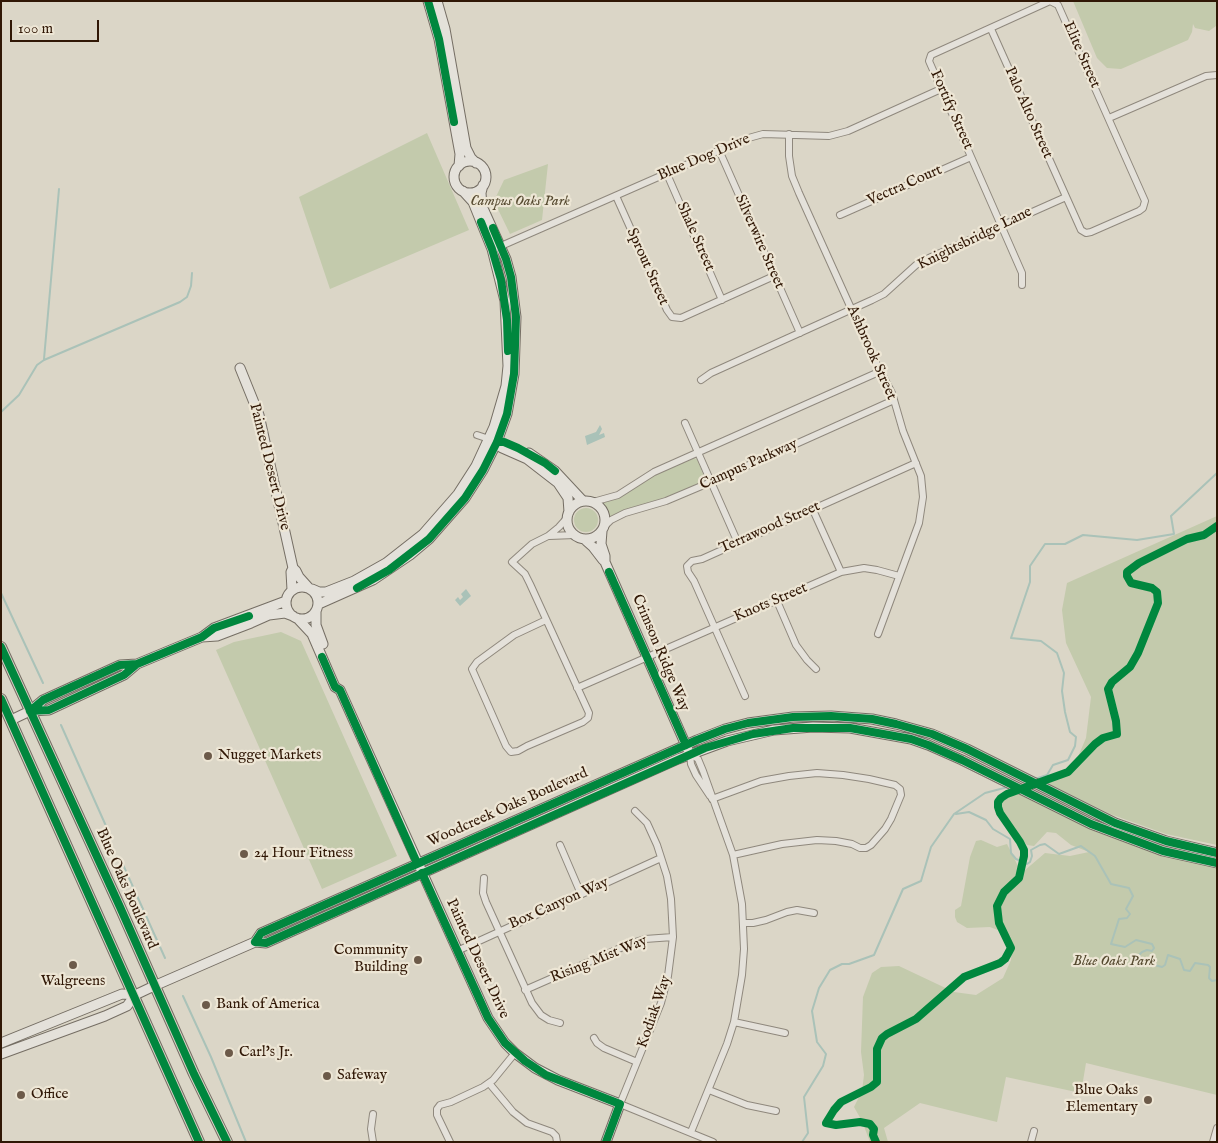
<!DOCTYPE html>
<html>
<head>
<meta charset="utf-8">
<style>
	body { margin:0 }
	#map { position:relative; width:1218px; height:1143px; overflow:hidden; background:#dbd6c7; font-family:"IM FELL English",serif }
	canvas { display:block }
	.frame { position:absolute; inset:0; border:2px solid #301705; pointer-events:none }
	.scale { position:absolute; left:10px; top:20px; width:89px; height:22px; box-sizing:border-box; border:2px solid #301705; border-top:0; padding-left:6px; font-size:15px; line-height:18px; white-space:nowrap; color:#301705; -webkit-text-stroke:4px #ede6d5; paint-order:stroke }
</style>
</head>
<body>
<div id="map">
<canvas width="1218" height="1143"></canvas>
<div class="frame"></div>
<div class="scale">100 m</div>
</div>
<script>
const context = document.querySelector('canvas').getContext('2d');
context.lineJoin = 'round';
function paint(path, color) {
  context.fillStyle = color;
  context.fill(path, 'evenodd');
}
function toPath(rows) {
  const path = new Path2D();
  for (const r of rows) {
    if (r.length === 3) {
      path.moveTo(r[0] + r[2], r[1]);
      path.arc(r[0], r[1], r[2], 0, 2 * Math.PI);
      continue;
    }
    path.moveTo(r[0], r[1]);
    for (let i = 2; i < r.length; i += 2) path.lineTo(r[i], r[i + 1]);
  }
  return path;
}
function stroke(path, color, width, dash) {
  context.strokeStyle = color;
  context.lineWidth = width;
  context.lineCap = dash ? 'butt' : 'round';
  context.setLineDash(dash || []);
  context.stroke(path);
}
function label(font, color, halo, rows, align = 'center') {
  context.font = font + ' "IM FELL English",serif';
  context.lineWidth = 4.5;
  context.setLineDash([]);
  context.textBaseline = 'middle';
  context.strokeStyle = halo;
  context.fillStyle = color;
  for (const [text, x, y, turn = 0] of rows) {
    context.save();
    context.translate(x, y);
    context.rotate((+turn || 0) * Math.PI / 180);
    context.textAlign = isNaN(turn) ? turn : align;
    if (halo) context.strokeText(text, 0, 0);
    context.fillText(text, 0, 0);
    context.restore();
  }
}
paint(toPath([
	[1073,1,1217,1,1217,23,1216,26,1209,31,1195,28,1193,24,1192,32,1188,40,1121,69,1107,68,1097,58],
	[427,133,469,230,330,289,299,197],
	[548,164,542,220,510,234,494,201,504,180],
	[694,458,697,459,705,478,703,482,669,498,608,518,601,503,618,498,649,477],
	[586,520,12],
	[1217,516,1217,845,1166,834,1110,814,1043,781,1063,773,1077,759,1086,738,1091,697,1066,643,1062,610,1067,583],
	[281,632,301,641,397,856,322,889,216,650,234,642],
	[1018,792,1090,828,1153,852,1217,868,1217,1095,1086,1063,1081,1093,1006,1077,997,1122,920,1103,884,1128,888,1142,870,1142,862,1121,854,1107,862,1091,864,1075,861,1052,863,997,872,973,881,967,899,966,954,992,976,995,1003,978,1011,960,1012,946,1003,932,990,927,967,928,957,922,955,917,955,910,961,906,970,857,976,841,981,840,997,847,1007,844,1018,866,1024,871,1045,853,1070,856,1089,852,1071,845,1056,833,1047,832,1034,846,1027,845,997,810,1006,797]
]), '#c3caac');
paint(toPath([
	[600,425,602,429,599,435,604,433,605,437,587,445,585,436,596,432],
	[466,589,471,596,460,606,455,600,458,597,460,600,463,597,461,594]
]), '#aac2b8');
stroke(toPath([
	[44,359,59,189],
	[1,412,19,395,37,365,44,360,180,302,187,297,191,286,192,273],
	[1,593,43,683],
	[61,725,110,835],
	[1035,779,1047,775,1053,765,1068,760,1075,746,1076,737,1070,732,1065,712,1062,691,1064,673,1057,653,1041,641,1011,638,1030,582,1030,566,1045,544,1065,544,1083,535,1137,540,1174,534,1171,516,1217,473],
	[956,814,969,812,986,820,993,829,1010,839,1011,853,1016,859,1021,861],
	[120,858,165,958],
	[1025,863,1027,864,1030,862,1032,856,1031,850,1040,845,1045,844,1059,854,1081,846,1095,856,1111,884,1129,888,1133,896,1126,909,1130,914,1127,918,1119,919,1111,944,1125,947,1136,940,1152,944,1154,948,1152,951,1147,950,1142,952,1139,955,1140,959,1147,963,1162,967,1165,965,1168,955,1180,959,1184,970,1190,971,1195,963,1208,965,1210,967,1209,978,1212,981,1217,980],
	[183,996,211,1057,246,1142],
	[802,1142,808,1133,804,1097,823,1066,826,1054,817,1042,812,1011,819,988,830,970,842,964,849,964,874,955,903,889,921,881,931,847,954,814,985,793,1008,787]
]), '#aac2b8', 2);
const street = toPath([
	[991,29,1081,230,1086,233,1091,232,1139,211,1143,208,1145,201,1058,5,1050,1,931,55,929,61,1022,273,1022,285],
	[1109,118,1206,76,1217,75],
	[789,134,789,156,792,176,799,193,873,357,892,393,903,431,921,476,923,497,919,523,878,634],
	[719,150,800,333],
	[667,174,722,300],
	[616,196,667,310,672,317,681,318,774,276],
	[840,215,971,157],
	[501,246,745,139,763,134,829,136,848,131,941,89],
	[701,380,711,373,872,300,884,294,916,265,929,258,1066,197],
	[685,423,738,543],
	[477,435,489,439],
	[593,502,618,495,654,472,881,371],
	[813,510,841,572],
	[604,527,611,520,625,513,666,501,711,482,894,400],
	[549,536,575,535],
	[777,601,796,645,807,660,816,669],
	[546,620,514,635,477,662,472,669,506,746,511,752,518,751,527,746,583,722,588,718,589,713,530,584,525,574,512,562,532,544,548,536,559,527,567,518],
	[577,688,841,572,864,568,877,570,899,576],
	[745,696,694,581,688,572,687,566,692,561,702,559,916,463],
	[690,754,698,759,703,771,733,855,742,904,744,949,742,975,734,1022,727,1044,691,1132],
	[690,754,691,764,696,775,710,796],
	[712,799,761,781,789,776,817,773,843,775,869,779,895,785,900,789,901,795,891,819,885,829,871,845,866,848,860,848,852,844,836,841,817,840,782,844,733,855],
	[635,811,647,823,657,845,667,876,671,899,673,937,668,976,661,1003,620,1104,713,1142],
	[560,845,581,894],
	[484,878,483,893,486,902,532,1003,541,1015,549,1020,560,1023],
	[743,923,753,923,766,920,787,912,797,910,814,913],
	[457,951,661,858],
	[525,990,632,943,645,939,673,937],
	[734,1022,785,1033],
	[594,1038,597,1043,604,1048,637,1062],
	[489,1083,513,1112,527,1123,552,1132,556,1136,557,1142],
	[709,1090,747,1105,776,1111],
	[373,1114,371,1129,373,1142],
	[450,1142,437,1115,437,1109,440,1105,451,1102,483,1087,493,1080,515,1053],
	[1031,1142,1034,1131],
	[1213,1142,1217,1128]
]);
const secondary = toPath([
	[428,1,439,39,460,154,459,166],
	[437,1,445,29,466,148,471,158,476,163],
	[470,177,16],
	[240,368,259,415,293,568,291,572,292,590],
	[492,440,502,448,527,459,558,483,568,498,569,512],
	[529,453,555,471,583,501],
	[586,520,19],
	[602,531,601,544,605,556,605,562,688,750],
	[584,539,593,547,603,560],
	[293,568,296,571,299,577,308,587],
	[302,603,16],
	[312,589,319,592,326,592,354,581,386,563,423,534,458,494,476,466,494,427,506,386,508,366,505,301,492,249,473,202,463,191],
	[319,604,373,580,410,555,429,539,465,498,483,470,497,442,507,414,514,374,516,317,511,277,506,259,482,206,481,193,483,185],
	[316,612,316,625,323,644],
	[297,618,312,634,335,687,340,690,488,1018,505,1043,515,1053,535,1068,558,1080,620,1104,606,1142],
	[202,637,217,636,251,623,269,615,285,613,293,616],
	[30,711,49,710,124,675,137,664,202,637,214,628,286,601],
	[11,720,30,711,43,700,120,665,137,664],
	[255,942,261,933,697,740,725,729,748,723,793,717,831,716,872,719,896,724,932,734,967,749,1115,823,1166,841,1217,853],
	[1,1043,122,994,135,995],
	[1,1054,105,1016,127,1006,135,995,154,986,255,942,266,943,678,759,727,741,774,730,813,727,850,728,911,739,928,745,962,760,1091,824,1163,851,1217,863]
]);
const primary = toPath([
	[1,647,120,907,194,1074,227,1142],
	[1,699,199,1142]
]);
stroke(street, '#8f887d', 8);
stroke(secondary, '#756e64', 11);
stroke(primary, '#756e64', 12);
stroke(street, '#e4e1da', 6);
stroke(secondary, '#e4e1da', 9);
stroke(primary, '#d8d1c5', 10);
stroke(toPath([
	[428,1,439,39,454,122],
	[481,222,492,249,501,280,507,320,508,351],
	[497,442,504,442,518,448,545,463,555,471],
	[609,572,686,745],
	[357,588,389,570,429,539,465,498,483,470,497,442,507,414,514,374,516,317,511,277,506,259,493,228],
	[1,647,120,907,194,1074,227,1142],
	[322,657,335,687,340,690,417,863],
	[1,699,199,1142],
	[30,711,49,710,124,675,137,664,202,637,214,628,249,616],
	[30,711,43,700,120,665,137,664],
	[422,873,488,1018,505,1043,525,1061,546,1075,620,1104,606,1142],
	[255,942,261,933,697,740,725,729,748,723,793,717,831,716,872,719,896,724,932,734,967,749,1115,823,1166,841,1217,853],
	[255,942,266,943,705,748,753,734,793,728,850,728,911,739,928,745,962,760,1091,824,1163,851,1217,863],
	[876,1142,873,1135,874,1129,870,1124,860,1122,836,1125,826,1123,834,1110,841,1102,871,1087,877,1082,877,1049,882,1038,887,1034,916,1019,964,977,1000,963,1005,959,1011,948,999,923,997,906,1004,892,1019,878,1024,856,1024,850,1020,842,1000,813,998,807,998,802,1001,798,1007,794,1068,772,1095,744,1103,738,1117,734,1116,721,1108,689,1112,682,1130,667,1138,653,1158,603,1157,592,1152,588,1131,583,1127,576,1127,572,1139,563,1187,539,1204,535,1217,526]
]), '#00873e', 8);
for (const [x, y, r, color] of [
	[208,756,5,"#6c5a49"],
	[244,854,5,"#6c5a49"],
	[418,960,5,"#6c5a49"],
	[73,965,5,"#6c5a49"],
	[206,1005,5,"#6c5a49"],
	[229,1053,5,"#6c5a49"],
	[327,1076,5,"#6c5a49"],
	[21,1095,5,"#6c5a49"],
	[1148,1100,5,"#6c5a49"]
]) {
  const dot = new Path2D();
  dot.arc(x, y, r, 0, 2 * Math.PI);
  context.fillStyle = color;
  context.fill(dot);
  stroke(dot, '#ede6d5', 2);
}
label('15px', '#301705', '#ede6d5', [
	["Elite Street",1081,55,66],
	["Fortify Street",951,110,66],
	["Palo Alto Street",1028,113,66],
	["Blue Dog Drive",704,158,-23],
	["Vectra Court",905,186,-24],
	["Shale Street",695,237,66],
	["Knightsbridge Lane",975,239,-26],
	["Silverwire Street",759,242,66],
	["Sprout Street",647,267,66],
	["Ashbrook Street",871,353,66],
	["Campus Parkway",749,465,-24],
	["Painted Desert Drive",269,467,76],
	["Terrawood Street",770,528,-24],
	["Knots Street",771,603,-23],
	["Crimson Ridge Way",660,653,67],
	["Woodcreek Oaks Boulevard",508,808,-24],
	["Blue Oaks Boulevard",126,889,66],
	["Box Canyon Way",559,904,-24],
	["Painted Desert Drive",477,959,65],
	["Rising Mist Way",599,960,-22],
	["Kodiak Way",655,1012,-71]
]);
label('italic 15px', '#564a30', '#ede6d5', [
	["Campus Oaks Park",520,202],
	["Blue Oaks Park",1114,962]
]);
label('15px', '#301705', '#ede6d5', [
	["Nugget Markets",218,756],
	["24 Hour Fitness",254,854],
	["Community",408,951,"right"],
	["Building",408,968,"right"],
	["Walgreens",73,982,"center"],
	["Bank of America",216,1005],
	["Carl's Jr.",239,1053],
	["Safeway",337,1076],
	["Blue Oaks",1138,1091,"right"],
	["Elementary",1138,1108,"right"],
	["Office",31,1095]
], 'left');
</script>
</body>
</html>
